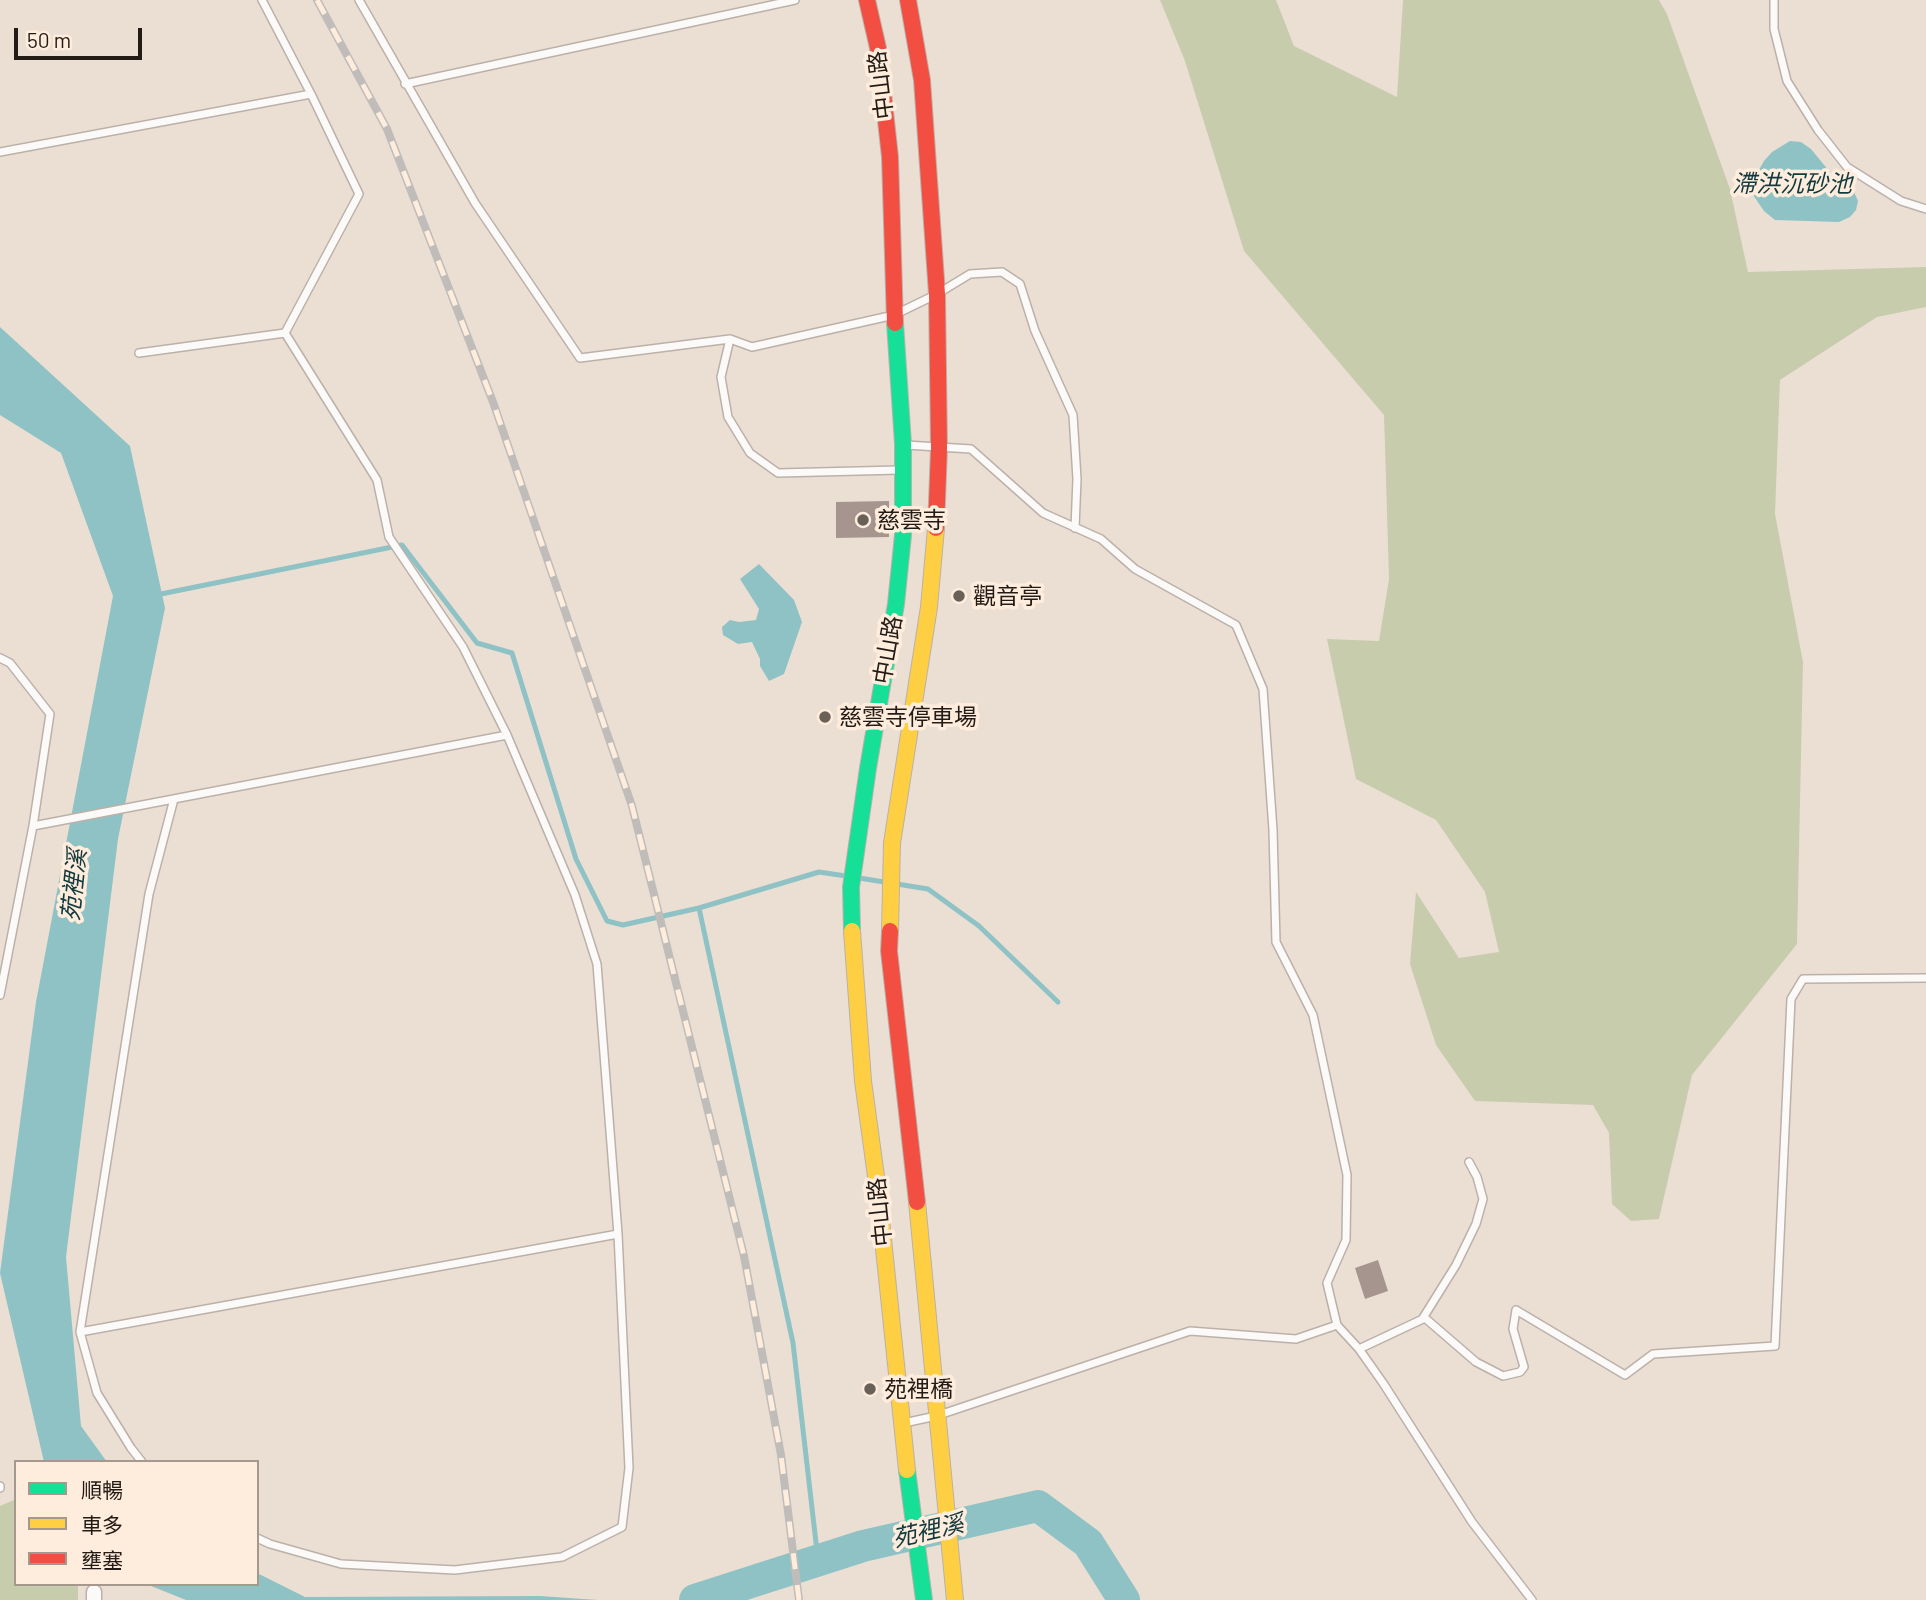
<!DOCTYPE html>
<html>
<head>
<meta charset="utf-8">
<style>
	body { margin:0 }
	#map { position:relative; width:1926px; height:1600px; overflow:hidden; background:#ebdfd4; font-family:Barlow,"Noto Sans TC",sans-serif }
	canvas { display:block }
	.legend { position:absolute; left:14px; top:1460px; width:245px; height:126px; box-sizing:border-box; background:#feecdd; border:2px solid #a6988d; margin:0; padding:9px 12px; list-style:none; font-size:21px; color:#231b15 }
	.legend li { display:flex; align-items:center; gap:14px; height:35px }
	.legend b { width:35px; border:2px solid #a6988d }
	.scale { position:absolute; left:14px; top:28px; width:128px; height:32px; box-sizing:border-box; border:4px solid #231b15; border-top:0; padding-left:9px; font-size:21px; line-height:24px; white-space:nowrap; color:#231b15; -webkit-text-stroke:5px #feecdd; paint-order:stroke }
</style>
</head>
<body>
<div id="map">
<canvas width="1926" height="1600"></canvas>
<ul class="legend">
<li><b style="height:9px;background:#16e098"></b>順暢</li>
<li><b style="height:9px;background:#ffcf43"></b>車多</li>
<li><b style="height:9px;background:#f24e42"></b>壅塞</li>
</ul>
<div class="scale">50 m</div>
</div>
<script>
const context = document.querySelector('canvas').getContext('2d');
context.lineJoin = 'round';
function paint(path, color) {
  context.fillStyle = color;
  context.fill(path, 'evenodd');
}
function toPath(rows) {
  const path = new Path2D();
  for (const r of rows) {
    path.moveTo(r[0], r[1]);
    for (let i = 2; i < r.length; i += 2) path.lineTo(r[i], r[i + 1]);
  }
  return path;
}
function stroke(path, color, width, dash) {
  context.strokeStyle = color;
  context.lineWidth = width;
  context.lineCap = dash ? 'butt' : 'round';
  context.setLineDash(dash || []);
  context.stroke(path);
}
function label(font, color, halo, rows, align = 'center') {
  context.font = font + ' Barlow,"Noto Sans TC",sans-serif';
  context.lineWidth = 7;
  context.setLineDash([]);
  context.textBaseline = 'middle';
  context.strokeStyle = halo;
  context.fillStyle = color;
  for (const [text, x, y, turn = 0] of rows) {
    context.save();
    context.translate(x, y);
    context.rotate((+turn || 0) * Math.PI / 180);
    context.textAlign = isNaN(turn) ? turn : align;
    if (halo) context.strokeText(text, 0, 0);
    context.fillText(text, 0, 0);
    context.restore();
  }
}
paint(toPath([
	[1160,0,1276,0,1294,46,1397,97,1403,0,1659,0,1667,14,1730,189,1748,272,1926,267,1926,307,1877,317,1780,380,1775,514,1803,662,1797,944,1692,1075,1659,1219,1631,1221,1612,1204,1609,1133,1593,1105,1475,1101,1436,1045,1410,964,1416,892,1459,958,1499,952,1485,892,1436,820,1356,779,1327,639,1379,641,1389,579,1384,415,1244,251,1185,61],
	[16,1499,16,1584,78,1584,78,1600,0,1600,0,1506]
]), '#c7cdac');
paint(toPath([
	[1790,141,1801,142,1811,149,1834,177,1854,192,1858,201,1856,210,1850,217,1839,222,1775,220,1764,211,1751,192,1756,175,1764,161,1772,152],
	[0,327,130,446,165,608,118,839,66,1257,81,1426,107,1462,44,1462,0,1273,36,1002,113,596,61,453,0,415],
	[759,564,794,600,802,622,784,674,769,681,760,666,760,659,752,642,738,644,723,635,722,627,730,620,739,622,756,620,759,609,740,579],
	[257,1573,305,1597,540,1596,598,1600,186,1600,146,1584,257,1584]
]), '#8fc2c5');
stroke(toPath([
	[156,595,402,545,477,643,512,653,576,859,607,921,623,925,699,908],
	[859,878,884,882],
	[897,884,928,889,979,926,1058,1002],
	[818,1560,793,1343,699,908,819,872,846,876]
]), '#8fc2c5', 5);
stroke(toPath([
	[695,1600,863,1546,1038,1506,1088,1543,1124,1600]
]), '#8fc2c5', 32);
paint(toPath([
	[889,501,889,537,836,538,836,502],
	[1378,1260,1388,1291,1365,1299,1355,1268]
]), '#a6958f');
const lane = toPath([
	[359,0,475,203,580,358,730,339,752,347,894,315,931,297],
	[1774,0,1774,29,1787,81,1818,130,1847,167,1901,201,1926,209],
	[405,84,795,0],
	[0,152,311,94],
	[942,291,970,274,1002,272,1020,284,1035,331,1073,415,1077,479,1075,528],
	[730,339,721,377,728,417,750,453,778,473,899,470],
	[139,353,285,333],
	[906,445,971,449,1043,513,1101,539,1135,569,1236,625,1263,689,1273,830,1276,942,1313,1015,1347,1175,1346,1240,1327,1283,1337,1325,1359,1349,1383,1383,1472,1522,1532,1600],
	[0,658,10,663,50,714,33,826,0,995],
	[33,826,507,735],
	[1423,1318,1456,1265,1476,1224,1483,1199,1477,1177,1469,1162],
	[80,1332,618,1234],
	[1359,1349,1425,1318,1476,1362,1503,1376,1520,1372,1524,1367,1513,1329,1516,1310,1625,1375,1653,1354,1775,1346,1791,999,1803,979,1926,978],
	[904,1423,936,1416,1190,1331,1296,1339,1337,1325],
	[142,1462,131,1448,97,1393,80,1332,149,894,174,799],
	[0,1486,0,1488],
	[257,1538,270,1544,341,1564,455,1570,562,1557,622,1527,629,1468,618,1234,597,964,575,895,507,735,463,647,389,537,377,480,285,333,359,194,311,94,262,0]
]);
const street = toPath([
	[94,1592,94,1600]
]);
const fast = toPath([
	[852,931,851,887,868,768,896,604,903,535,903,444,895,323],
	[907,1470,924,1600]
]);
const slow = toPath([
	[852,931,863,1081,878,1191,907,1470],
	[890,931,892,843,929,607,936,528],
	[917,1202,955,1600]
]);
const jam = toPath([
	[867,0,878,48,890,157,895,323],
	[908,0,922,80,937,294,939,448,936,528],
	[890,931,889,951,917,1202]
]);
stroke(lane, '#bbb1a9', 10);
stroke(street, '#bbb1a9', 17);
stroke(fast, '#bbb1a9', 18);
stroke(slow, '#bbb1a9', 18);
stroke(jam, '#bbb1a9', 18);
stroke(lane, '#fcfaf9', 7);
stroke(street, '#fcfaf9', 14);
stroke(fast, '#16e098', 16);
stroke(slow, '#ffcf43', 16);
stroke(jam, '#f24e42', 16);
const rail = toPath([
	[317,0,387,129,493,402,632,806,744,1256,781,1455,799,1600]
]);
stroke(rail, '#bfbcba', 8);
stroke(rail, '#feecdd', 5, [16]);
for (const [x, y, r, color] of [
	[863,520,7,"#696058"],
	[959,596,7,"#696058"],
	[825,717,7,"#696058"],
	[870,1389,7,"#696058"]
]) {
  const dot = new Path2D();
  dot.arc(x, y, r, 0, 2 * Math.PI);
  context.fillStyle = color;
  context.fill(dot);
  stroke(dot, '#feecdd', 2.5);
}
label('23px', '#231b15', '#feecdd', [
	["中山路",881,85,-97],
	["中山路",888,650,-80],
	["中山路",880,1212,-96]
]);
label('23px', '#231b15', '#feecdd', [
	["慈雲寺",877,520],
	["觀音亭",973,596],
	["慈雲寺停車場",839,717],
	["苑裡橋",884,1389]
], 'left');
label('italic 24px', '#12393d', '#feecdd', [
	["滯洪沉砂池",1792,184],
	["苑裡溪",74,885,-84],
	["苑裡溪",928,1531,-13]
]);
</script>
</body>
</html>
